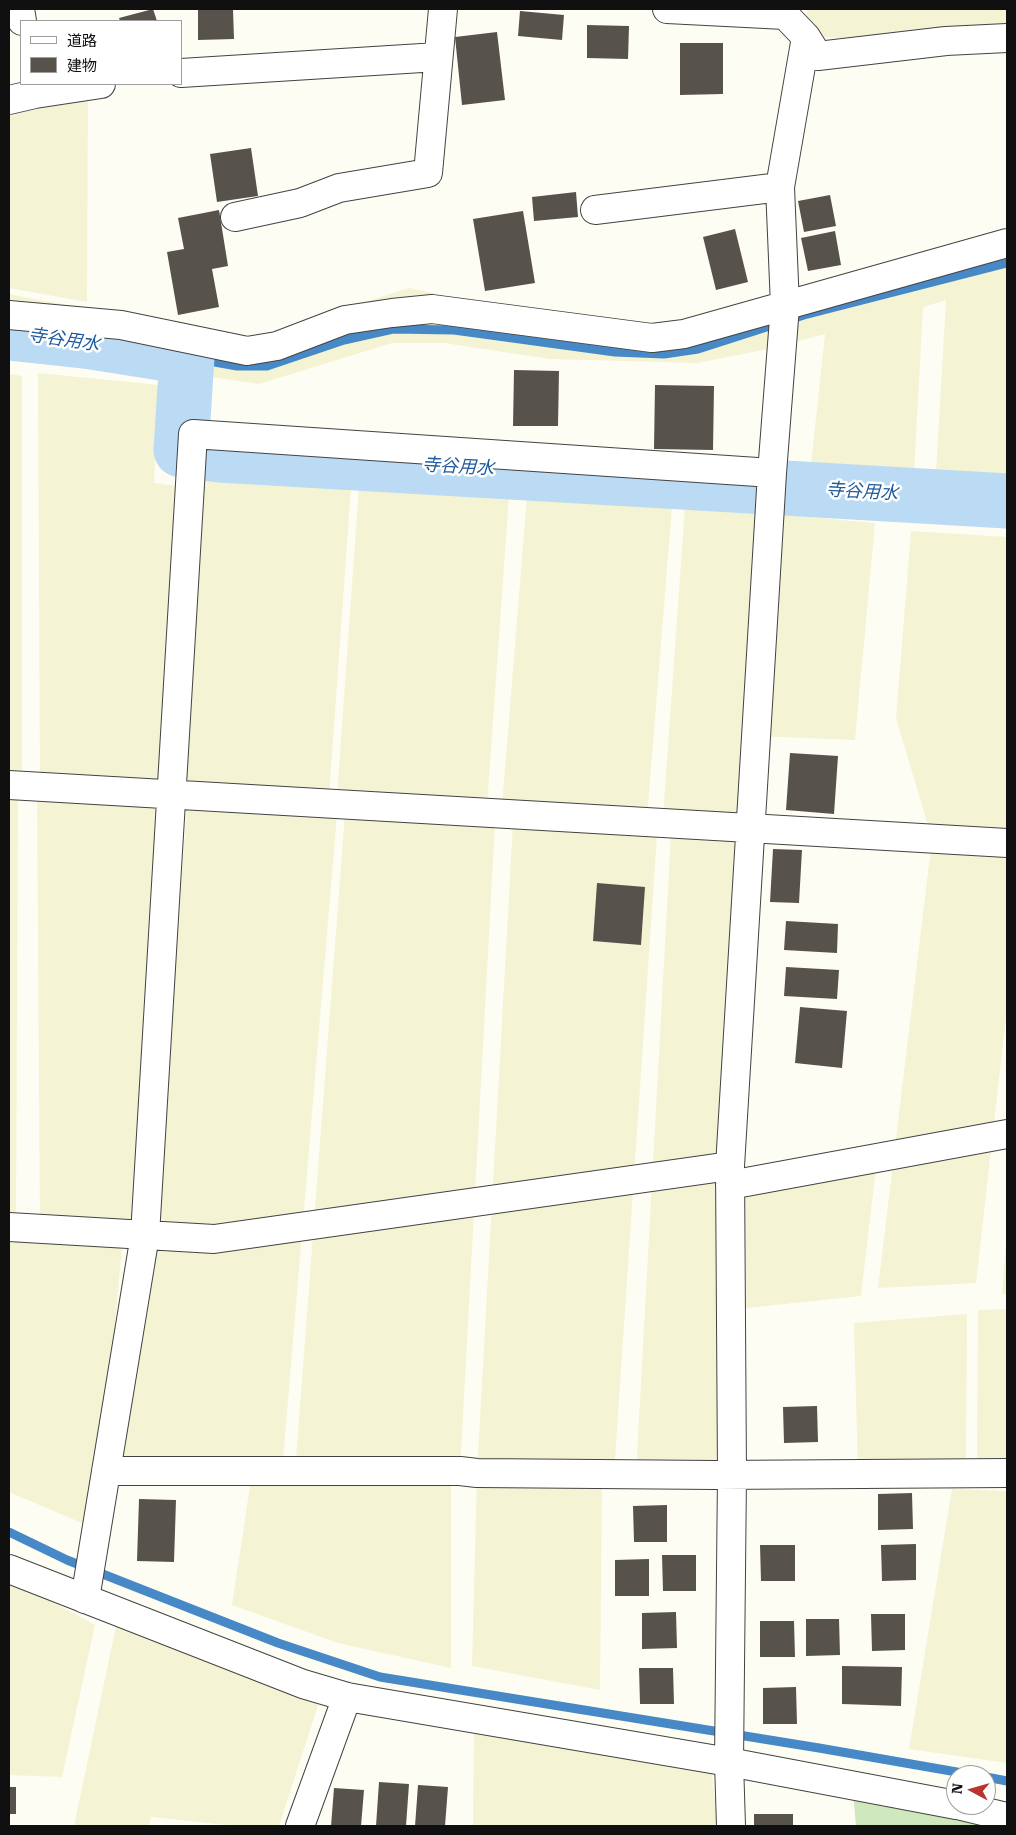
<!DOCTYPE html>
<html>
<head>
<meta charset="utf-8">
<style>
	body { margin:0 }
	#map { position:relative; width:1016px; height:1835px; overflow:hidden; background:#fefdf4; font-family:"Roboto Serif","Noto Sans JP",serif }
	canvas { display:block }
	.frame { position:absolute; inset:0; border:10px solid #101010; pointer-events:none }
	.legend { position:absolute; left:20px; top:20px; width:162px; height:65px; box-sizing:border-box; background:#fff; border:1px solid #9f9f9f; margin:0; padding:6px 9px; list-style:none; font-size:15px; color:#101010 }
	.legend li { display:flex; align-items:center; gap:10px; height:25px }
	.legend b { width:25px; border:1px solid #9f9f9f }
	.north { position:absolute; left:946px; top:1765px; width:50px; height:50px; box-sizing:border-box; background:#fff; border:1px solid #9f9f9f; border-radius:50%; rotate:276deg; font-size:14px; font-weight:700; line-height:20px; text-align:center; color:#101010 }
	.north::after { content:''; display:block; margin:auto; width:18px; height:22px; background:#b9342f; clip-path:polygon(50% 0,100% 100%,50% 72%,0 100%) }
</style>
</head>
<body>
<div id="map">
<canvas width="1016" height="1835"></canvas>
<div class="frame"></div>
<ul class="legend">
<li><b style="height:6px;background:#fff"></b>道路</li>
<li><b style="height:14px;background:#58524d"></b>建物</li>
</ul>
<div class="north">N</div>
</div>
<script>
const context = document.querySelector('canvas').getContext('2d');
context.lineJoin = 'round';
function paint(path, color) {
  context.fillStyle = color;
  context.fill(path, 'evenodd');
}
function toPath(rows) {
  const path = new Path2D();
  for (const r of rows) {
    path.moveTo(r[0], r[1]);
    for (let i = 2; i < r.length; i += 2) path.lineTo(r[i], r[i + 1]);
  }
  return path;
}
function stroke(path, color, width, dash) {
  context.strokeStyle = color;
  context.lineWidth = width;
  context.lineCap = dash ? 'butt' : 'round';
  context.setLineDash(dash || []);
  context.stroke(path);
}
function label(font, color, halo, rows, align = 'center') {
  context.font = font + ' "Roboto Serif","Noto Sans JP",serif';
  context.lineWidth = 5;
  context.setLineDash([]);
  context.textBaseline = 'middle';
  context.strokeStyle = halo;
  context.fillStyle = color;
  for (const [text, x, y, turn = 0] of rows) {
    context.save();
    context.translate(x, y);
    context.rotate((+turn || 0) * Math.PI / 180);
    context.textAlign = isNaN(turn) ? turn : align;
    if (halo) context.strokeText(text, 0, 0);
    context.fillText(text, 0, 0);
    context.restore();
  }
}
paint(toPath([
	[807,9,1007,9,1007,42,806,37],
	[88,86,87,302,9,288,9,103],
	[1007,241,1007,477,936,472,946,300,923,307,914,473,811,464,825,334,768,349,697,363,550,359,444,343,392,343,259,384,9,348,9,294,39,300,243,335,252,338,409,288,489,305,635,327,697,323],
	[38,373,159,385,154,483,190,488,147,1239,123,1237,96,1529,9,1492,9,1234,40,1229,37,792,40,786],
	[9,374,22,376,22,771,9,770],
	[201,477,351,487,328,811,178,800],
	[359,486,509,496,486,820,336,810],
	[527,496,672,507,646,830,501,818],
	[685,506,875,523,855,740,756,736,730,1166,716,1475,636,1474,671,834,662,831],
	[911,531,1007,537,1007,1008,976,1283,878,1288,932,839,896,718],
	[9,785,18,785,16,1227,9,1227],
	[187,804,337,814,282,1472,117,1471,164,1128],
	[345,813,495,824,460,1471,451,1472,451,1668,338,1643,232,1605,250,1486,440,1472,295,1472],
	[513,823,657,835,614,1474,602,1474,600,1690,472,1666,477,1473],
	[877,1158,861,1296,746,1308,745,1183],
	[1007,1231,1007,1294,1002,1294],
	[1007,1309,1007,1463,977,1464,978,1310],
	[967,1314,966,1459,858,1474,854,1323],
	[952,1489,1007,1491,1007,1763,909,1749],
	[9,1578,95,1625,62,1777,9,1775],
	[119,1612,323,1690,279,1826,237,1826,151,1817,149,1826,74,1826],
	[474,1719,710,1759,718,1826,473,1826]
]), '#f4f3d4');
paint(toPath([
	[853,1791,1007,1826,856,1826]
]), '#d0e8be');
stroke(toPath([
	[187,357,237,366,267,366,344,340,393,329,454,330,615,352,664,354,698,349,804,315,1007,263],
	[9,1532,67,1560,278,1643,380,1677,819,1748,974,1775],
	[986,1777,1007,1781]
]), '#4689c6', 9);
stroke(toPath([
	[9,333,92,342,187,357,181,450,220,455,1007,501]
]), '#bbdaf3', 55);
paint(toPath([
	[153,9,157,21,120,21,119,18],
	[198,9,233,9,234,39,198,40],
	[520,11,564,15,562,40,518,36],
	[587,25,629,26,628,59,587,58],
	[497,32,505,100,462,105,455,37],
	[680,43,723,43,723,94,680,95],
	[251,148,258,196,217,202,210,154],
	[576,192,578,217,534,221,532,197],
	[830,195,836,226,804,232,798,201],
	[219,210,228,266,212,269,219,307,178,315,167,252,184,249,178,218],
	[523,211,535,283,485,291,473,219],
	[735,229,748,282,716,290,703,237],
	[835,231,841,265,808,271,801,238],
	[514,370,559,371,558,426,513,426],
	[655,385,714,386,713,450,654,449],
	[790,753,838,756,834,814,786,810],
	[773,849,802,850,799,903,770,902],
	[597,883,645,887,641,945,593,941],
	[786,921,838,924,837,953,784,950],
	[786,967,839,970,837,999,784,996],
	[800,1007,847,1011,842,1068,795,1063],
	[817,1406,818,1442,784,1443,783,1407],
	[912,1493,913,1529,878,1530,878,1494],
	[139,1499,176,1500,174,1562,137,1561],
	[667,1505,667,1542,634,1542,633,1506],
	[916,1544,916,1580,882,1581,881,1545],
	[760,1545,795,1545,795,1581,761,1581],
	[662,1555,696,1555,696,1591,663,1591],
	[649,1559,649,1596,615,1596,615,1560],
	[676,1612,677,1648,642,1649,642,1613],
	[871,1614,905,1614,905,1650,872,1651],
	[806,1619,839,1619,840,1655,806,1656],
	[760,1621,794,1621,795,1657,760,1657],
	[842,1666,902,1667,901,1706,842,1704],
	[639,1668,673,1668,674,1704,640,1704],
	[796,1687,797,1724,763,1724,763,1688],
	[379,1782,409,1784,406,1826,376,1826],
	[418,1785,448,1787,445,1826,415,1826],
	[9,1787,16,1787,16,1814,9,1814],
	[334,1788,364,1790,361,1826,331,1826],
	[754,1814,793,1814,793,1826,754,1826]
]), '#58524d');
const minor = toPath([
	[20,9,22,21],
	[667,9,785,15],
	[806,37,818,56,946,41,1007,38],
	[181,73,438,57],
	[9,100,35,94,101,84],
	[595,210,780,187],
	[235,217,300,203,339,188,428,173,443,9],
	[9,315,121,325,247,351,277,346,345,320,392,313,432,309,652,338,684,334,1007,243],
	[9,785,1007,843],
	[730,1185,1007,1134],
	[9,1227,214,1239,730,1166],
	[106,1471,460,1471,477,1473,716,1475,1007,1473],
	[85,1599,145,1235,193,434,772,473],
	[300,1826,347,1697],
	[731,1826,729,1762,732,1475,730,1166,772,473,785,306,780,187,806,37,785,15,786,9]
]);
const tertiary = toPath([
	[9,1569,303,1684,347,1697,729,1762,956,1805],
	[957,1805,1007,1817]
]);
stroke(minor, '#434343', 30);
stroke(tertiary, '#434343', 30);
stroke(minor, '#fff', 28);
stroke(tertiary, '#fff', 28);
label('italic 18px', '#1f5b9c', '#fff', [
	["寺谷用水",64,340,8],
	["寺谷用水",458,467,3],
	["寺谷用水",862,492,3]
]);
</script>
</body>
</html>
